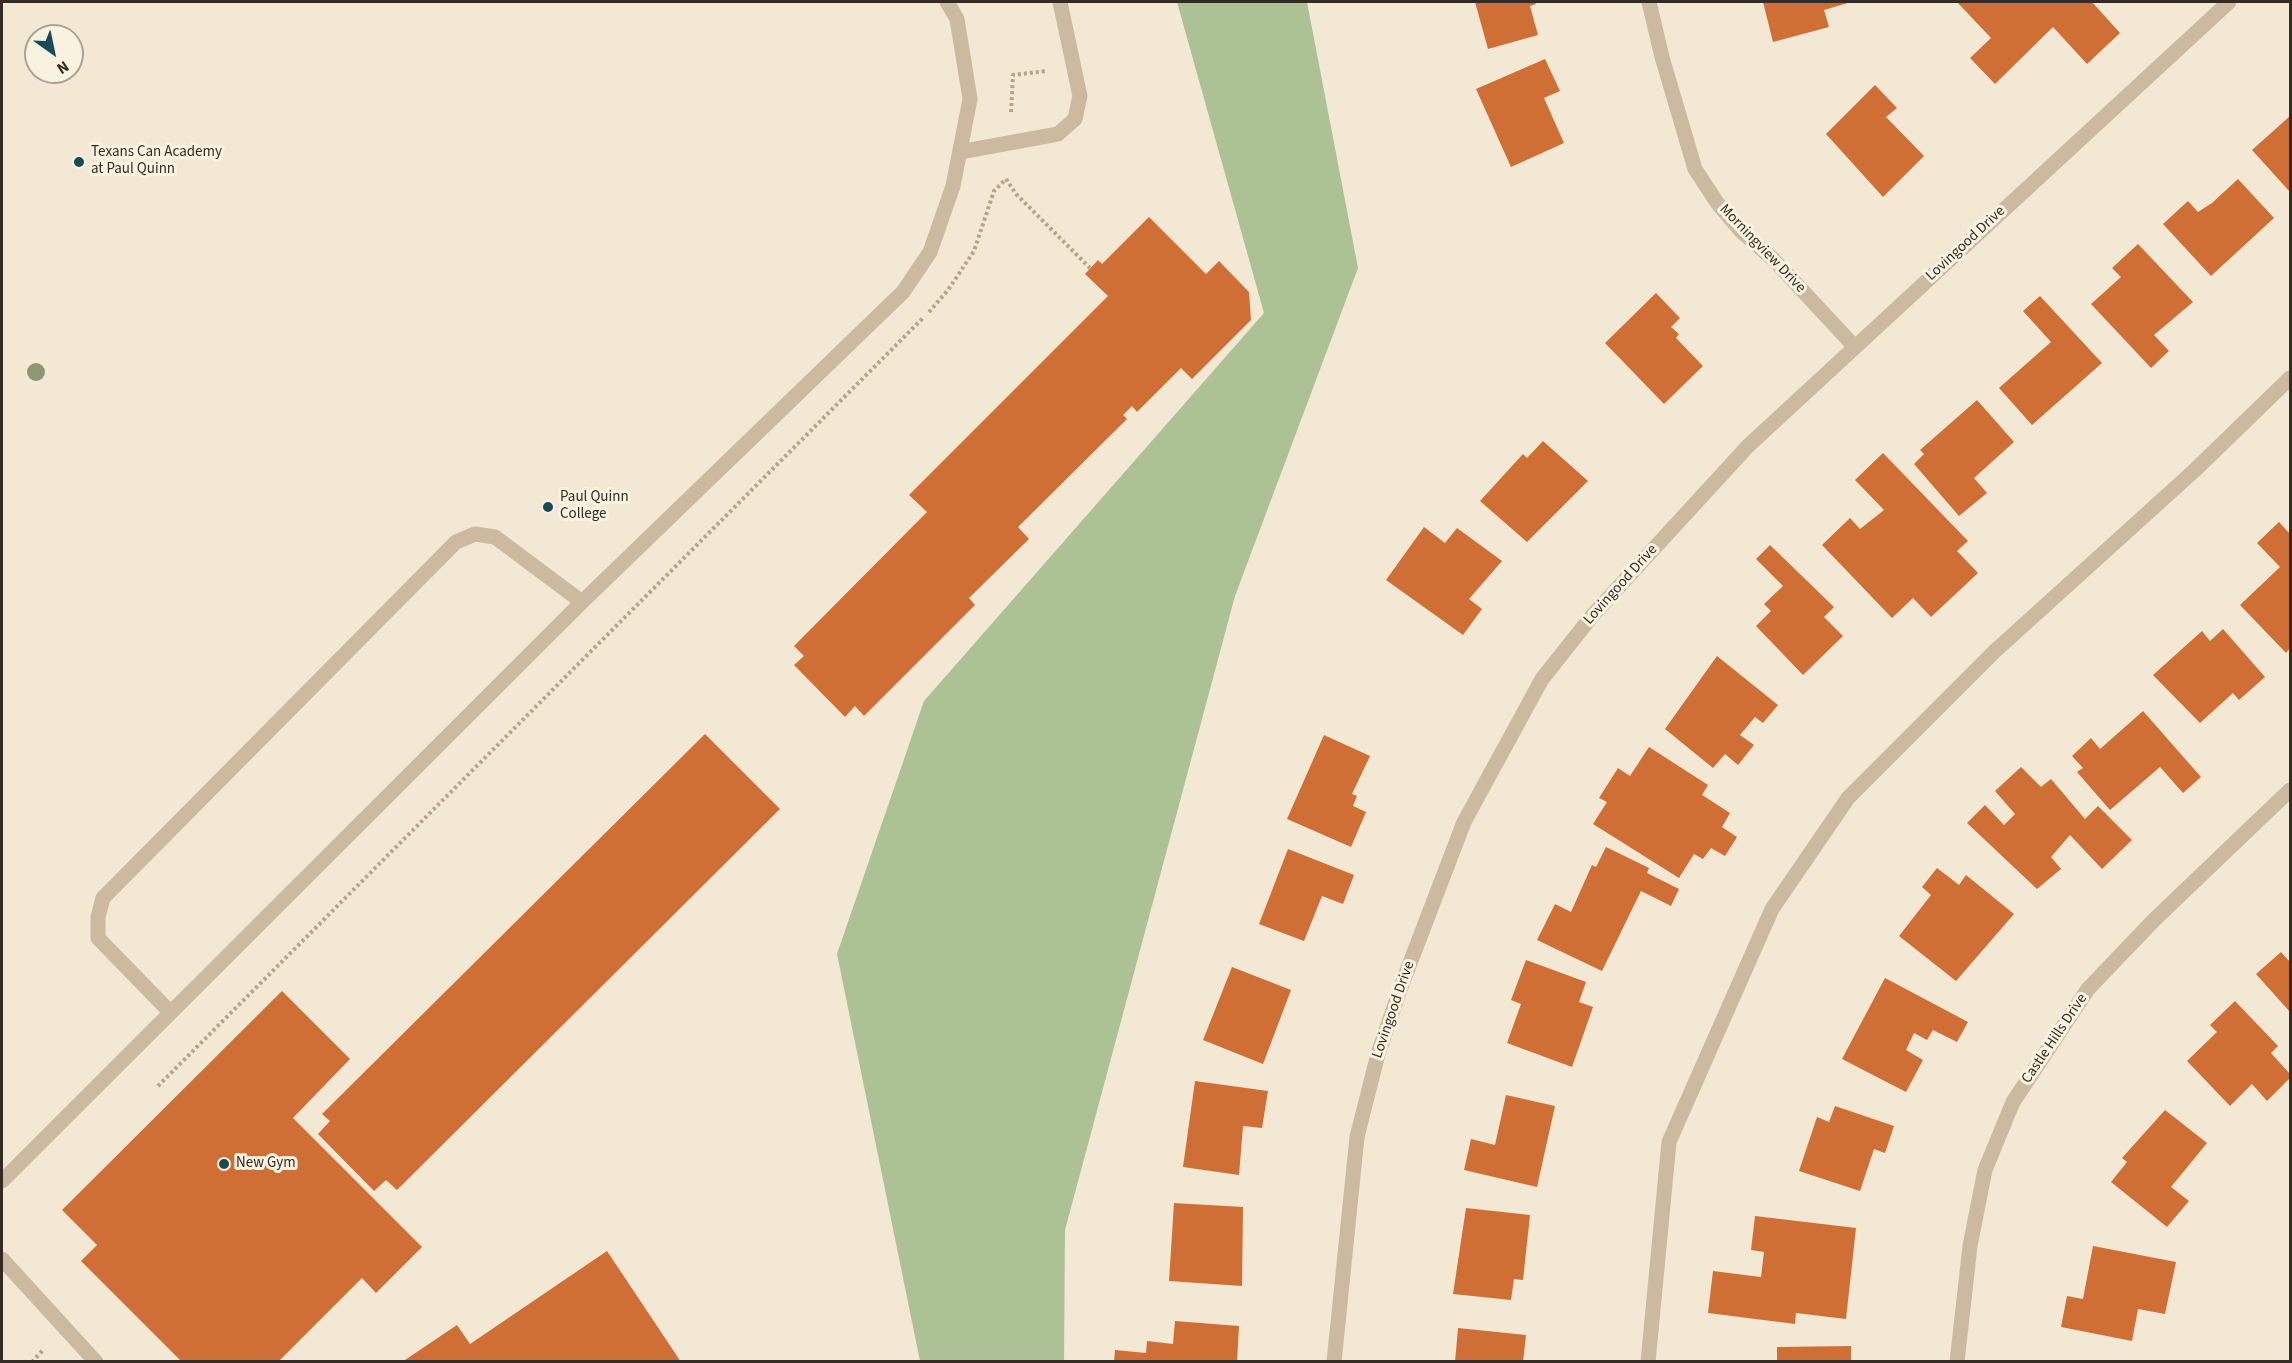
<!DOCTYPE html>
<html>
<head>
<meta charset="utf-8">
<style>
	body { margin:0 }
	#map { position:relative; width:2292px; height:1363px; overflow:hidden; background:#f2e8d4; font-family:"Source Sans 3",sans-serif }
	canvas { display:block }
	.frame { position:absolute; inset:0; border:3px solid #342b24; pointer-events:none }
	.north { position:absolute; left:24px; top:24px; width:60px; height:60px; box-sizing:border-box; background:#faf2e0; border:2px solid #aba295; border-radius:50%; rotate:147deg; font-size:16px; font-weight:700; line-height:24px; text-align:center; color:#342b24 }
	.north::after { content:''; display:block; margin:auto; width:21px; height:27px; background:#174b58; clip-path:polygon(50% 0,100% 100%,50% 72%,0 100%) }
</style>
</head>
<body>
<div id="map">
<canvas width="2292" height="1363"></canvas>
<div class="frame"></div>
<div class="north">N</div>
</div>
<script>
const context = document.querySelector('canvas').getContext('2d');
context.lineJoin = 'round';
function paint(path, color) {
  context.fillStyle = color;
  context.fill(path, 'evenodd');
}
function toPath(rows) {
  const path = new Path2D();
  for (const r of rows) {
    path.moveTo(r[0], r[1]);
    for (let i = 2; i < r.length; i += 2) path.lineTo(r[i], r[i + 1]);
  }
  return path;
}
function stroke(path, color, width, dash) {
  context.strokeStyle = color;
  context.lineWidth = width;
  context.lineCap = dash ? 'butt' : 'round';
  context.setLineDash(dash || []);
  context.stroke(path);
}
function label(font, color, halo, rows, align = 'center') {
  context.font = font + ' "Source Sans 3",sans-serif';
  context.lineWidth = 6;
  context.setLineDash([]);
  context.textBaseline = 'middle';
  context.strokeStyle = halo;
  context.fillStyle = color;
  for (const [text, x, y, turn = 0] of rows) {
    context.save();
    context.translate(x, y);
    context.rotate((+turn || 0) * Math.PI / 180);
    context.textAlign = isNaN(turn) ? turn : align;
    if (halo) context.strokeText(text, 0, 0);
    context.fillText(text, 0, 0);
    context.restore();
  }
}
paint(toPath([
	[1177,2,1307,2,1358,268,1235,596,1065,1230,1064,1361,920,1361,837,954,924,701,1264,313]
]), '#acc294');
paint(toPath([
	[1475,2,1535,2,1536,4,1530,6,1538,35,1488,49],
	[1763,2,1851,2,1824,10,1829,27,1773,42],
	[1957,2,2092,2,2120,33,2087,64,2053,27,1995,84,1970,58,1991,38],
	[1545,59,1560,91,1544,98,1564,143,1511,167,1476,89],
	[1875,85,1897,108,1886,117,1924,156,1883,197,1826,134],
	[2290,116,2290,192,2252,150],
	[2238,179,2274,218,2211,276,2163,224,2188,201,2198,212,2212,203],
	[1149,217,1206,274,1219,261,1249,292,1251,320,1192,379,1181,368,1137,412,1132,406,1123,415,1127,419,1018,527,1029,539,969,598,975,605,864,716,855,706,845,717,794,665,804,656,794,646,927,512,909,495,1108,296,1085,274,1098,260,1102,264],
	[2138,244,2193,302,2154,335,2169,351,2151,368,2091,304,2121,277,2112,268],
	[1656,293,1680,318,1671,327,1679,334,1676,338,1703,366,1664,404,1605,343],
	[2040,296,2102,363,2032,425,1999,388,2051,342,2023,311],
	[1977,400,2014,442,1974,478,1987,493,1959,516,1914,464,1924,454,1920,450],
	[1543,441,1588,481,1527,542,1480,501,1523,454,1527,458],
	[1883,453,1968,541,1957,551,1978,573,1931,617,1913,598,1892,618,1822,545,1850,518,1860,529,1884,510,1855,480],
	[2279,522,2290,534,2290,648,2286,653,2240,605,2280,567,2257,543],
	[1424,527,1445,543,1457,528,1502,561,1469,599,1482,609,1463,635,1386,580],
	[1770,545,1834,607,1824,617,1843,636,1803,675,1756,626,1771,611,1764,604,1783,586,1756,559],
	[2223,629,2265,677,2239,700,2233,693,2200,723,2153,675,2202,631,2210,641],
	[1717,656,1778,705,1763,723,1755,717,1740,735,1754,745,1738,765,1725,754,1713,768,1665,729],
	[2143,711,2201,777,2183,793,2160,767,2110,810,2077,772,2083,768,2072,756,2091,738,2100,749],
	[705,734,780,809,397,1190,386,1180,374,1191,318,1134,330,1121,322,1114],
	[1324,735,1370,756,1352,794,1357,796,1353,806,1366,812,1351,847,1287,819],
	[1649,747,1708,785,1702,795,1730,813,1722,827,1737,837,1725,856,1711,848,1703,859,1694,854,1679,878,1593,824,1607,802,1599,798,1618,768,1630,776],
	[2021,767,2041,787,2051,779,2085,819,2098,806,2132,840,2102,869,2070,835,2051,857,2061,869,2037,889,1967,823,1985,805,2004,825,2015,814,1995,791],
	[1606,847,1649,868,1647,873,1679,889,1671,906,1641,891,1602,971,1537,940,1555,904,1571,912,1592,865,1596,867],
	[1288,849,1354,875,1343,904,1322,896,1304,941,1259,924],
	[1937,868,1959,885,1966,875,2014,914,1956,981,1899,936,1931,895,1922,887],
	[2281,952,2290,962,2290,1012,2256,974],
	[1526,960,1586,982,1579,1002,1593,1007,1572,1067,1507,1043,1521,1004,1511,1000],
	[1232,967,1291,990,1263,1064,1203,1040],
	[1885,978,1968,1022,1957,1042,1933,1030,1927,1040,1914,1033,1906,1050,1923,1060,1906,1092,1842,1059],
	[282,991,350,1059,293,1118,422,1247,376,1293,362,1278,278,1362,182,1362,81,1261,97,1245,62,1210],
	[2235,1001,2278,1046,2271,1053,2290,1074,2290,1078,2267,1101,2252,1084,2230,1106,2187,1061,2217,1032,2210,1025],
	[1195,1081,1268,1091,1262,1128,1243,1126,1239,1175,1183,1167],
	[1506,1095,1555,1106,1537,1187,1464,1170,1471,1139,1495,1145],
	[1835,1106,1894,1126,1885,1153,1874,1149,1860,1191,1799,1171,1817,1117,1829,1122],
	[2165,1110,2207,1143,2171,1187,2189,1201,2167,1227,2111,1182,2127,1162,2122,1158],
	[1174,1203,1243,1207,1242,1286,1169,1281],
	[1466,1208,1530,1215,1523,1280,1514,1279,1511,1300,1453,1294],
	[1755,1216,1856,1228,1846,1319,1796,1313,1795,1324,1708,1313,1713,1271,1761,1277,1764,1252,1751,1250],
	[2093,1246,2176,1262,2165,1314,2138,1309,2132,1341,2061,1327,2067,1296,2083,1299],
	[607,1251,681,1362,402,1362,457,1325,470,1344],
	[1175,1321,1239,1326,1237,1362,1114,1362,1115,1350,1146,1353,1147,1341,1173,1344],
	[1458,1328,1526,1335,1523,1362,1455,1362],
	[1851,1346,1851,1362,1777,1362,1777,1347]
]), '#d06f35');
stroke(toPath([
	[1011,112,1013,75,1046,71],
	[1006,179,1016,194,1090,268],
	[929,312,948,290,974,251,994,191,1006,179],
	[158,1086,924,317],
	[32,1362,44,1349]
]), '#b6a38a', 4, [3, 3]);
stroke(toPath([
	[1649,2,1662,57,1695,169,1718,204,1741,231,1773,259,1854,346],
	[960,152,1058,134,1075,119,1080,96,1060,2],
	[170,1012,98,938,98,917,103,898,456,542,475,534,495,537,582,602],
	[2,1181,582,602,903,292,930,252,953,186,970,99,957,19,947,2],
	[2,1259,96,1362],
	[1334,1362,1357,1137,1378,1054,1402,984,1464,822,1542,679,1592,616,1748,446,2229,2],
	[1648,1362,1669,1142,1772,909,1848,798,1995,651,2195,470,2290,378],
	[1957,1362,1970,1246,1985,1170,2013,1102,2088,989,2154,920,2290,790]
]), '#cbb9a0', 15);
context.fillStyle = '#8e9774';
for (const [x, y] of [
	[36,372]
]) {
  context.beginPath();
  context.arc(x, y, 9, 0, 2 * Math.PI);
  context.fill();
}
for (const [x, y, r, color] of [
	[79,162,6,"#174b58"],
	[548,507,6,"#174b58"],
	[224,1164,6,"#174b58"]
]) {
  const dot = new Path2D();
  dot.arc(x, y, r, 0, 2 * Math.PI);
  context.fillStyle = color;
  context.fill(dot);
  stroke(dot, '#faf2e0', 2);
}
label('15px', '#342b24', '#faf2e0', [
	["Texans Can Academy",91,153],
	["at Paul Quinn",91,170],
	["Paul Quinn",560,498],
	["College",560,515],
	["New Gym",236,1164]
], 'left');
label('15px', '#342b24', '#faf2e0', [
	["Lovingood Drive",1966,244,-43],
	["Morningview Drive",1762,249,46],
	["Lovingood Drive",1621,585,-48],
	["Lovingood Drive",1394,1010,-71],
	["Castle Hills Drive",2055,1039,-56]
]);
</script>
</body>
</html>
